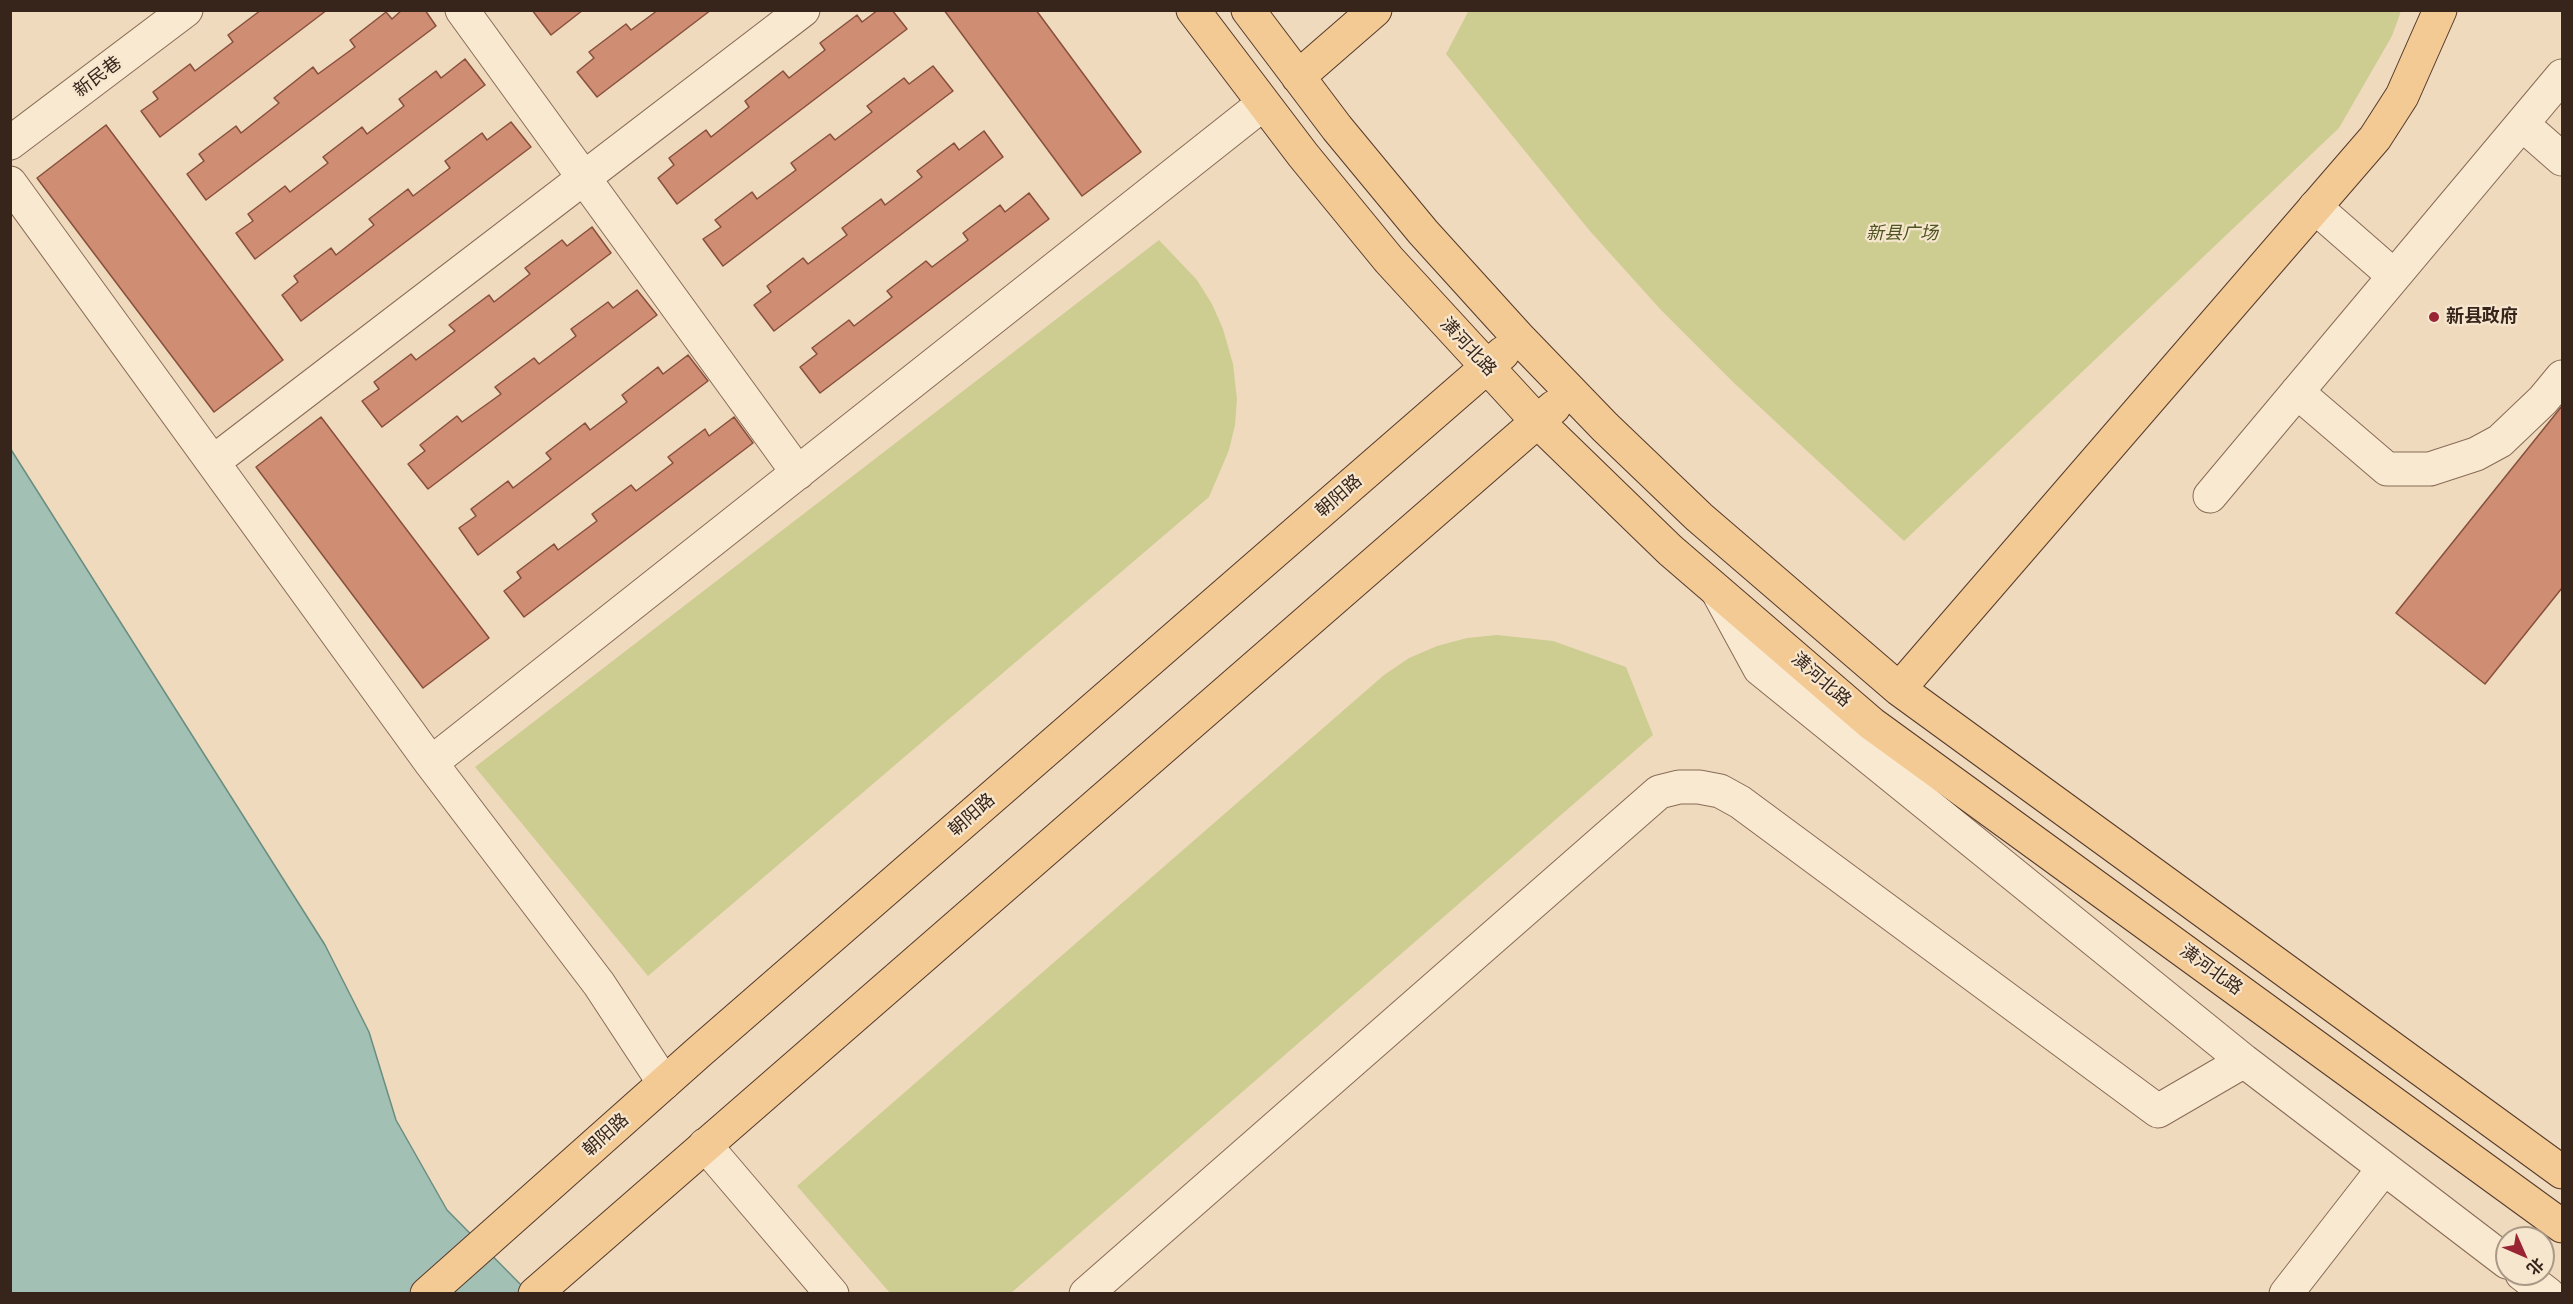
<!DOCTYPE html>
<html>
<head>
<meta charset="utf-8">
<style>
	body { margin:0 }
	#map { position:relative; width:2573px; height:1304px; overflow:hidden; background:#efdabe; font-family:Literata,"Noto Sans SC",serif }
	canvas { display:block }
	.frame { position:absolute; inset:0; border:12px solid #37251c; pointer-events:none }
	.north { position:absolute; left:2495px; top:1226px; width:60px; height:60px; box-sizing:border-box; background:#f6e6ce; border:2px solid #aa9987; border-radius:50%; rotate:135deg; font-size:16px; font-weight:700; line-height:24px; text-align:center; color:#37251c }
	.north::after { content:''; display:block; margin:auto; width:21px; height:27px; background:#992534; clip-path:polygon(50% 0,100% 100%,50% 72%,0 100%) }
</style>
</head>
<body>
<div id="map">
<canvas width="2573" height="1304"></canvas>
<div class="frame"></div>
<div class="north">北</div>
</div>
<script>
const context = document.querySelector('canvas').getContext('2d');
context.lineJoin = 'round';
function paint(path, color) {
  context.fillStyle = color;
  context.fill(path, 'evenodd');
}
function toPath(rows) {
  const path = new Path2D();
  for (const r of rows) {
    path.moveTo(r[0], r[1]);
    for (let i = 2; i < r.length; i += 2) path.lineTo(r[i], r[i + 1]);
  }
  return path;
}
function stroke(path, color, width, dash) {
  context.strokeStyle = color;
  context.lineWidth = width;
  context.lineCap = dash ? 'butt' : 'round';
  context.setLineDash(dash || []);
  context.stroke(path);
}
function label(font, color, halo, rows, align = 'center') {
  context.font = font + ' Literata,"Noto Sans SC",serif';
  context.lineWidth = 4.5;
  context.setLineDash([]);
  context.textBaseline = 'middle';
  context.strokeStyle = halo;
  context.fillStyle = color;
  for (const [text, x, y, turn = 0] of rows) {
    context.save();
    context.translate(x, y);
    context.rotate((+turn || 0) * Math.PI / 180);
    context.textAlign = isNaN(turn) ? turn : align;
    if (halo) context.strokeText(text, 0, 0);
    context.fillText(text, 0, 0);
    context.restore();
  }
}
paint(toPath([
	[1469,10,2401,10,2401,11,2392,36,2339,128,1904,541,1735,384,1660,309,1589,230,1446,54],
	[1159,240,1197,280,1212,304,1223,329,1233,364,1237,399,1235,425,1229,450,1209,497,648,976,475,767],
	[1497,635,1553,641,1626,667,1653,735,1011,1293,890,1293,797,1186,1384,675,1409,658,1437,646,1467,638]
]), '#cdcd92');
const water = toPath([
	[10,448,325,945,369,1032,396,1120,447,1210,529,1293,11,1293,10,448]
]);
paint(water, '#a2c0b4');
stroke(water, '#698e80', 1.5);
const building = toPath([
	[261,10,327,10,160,137,141,111,158,99,153,92,190,64,195,71,233,42,228,35,261,10],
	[402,10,425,10,436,26,206,200,187,174,204,161,199,154,236,126,241,133,279,103,274,98,313,67,318,74,355,47,350,40,386,12,392,19,402,10],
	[532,10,583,10,551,35,532,10],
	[658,10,711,10,597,97,577,72,594,58,589,52,626,24,631,30,658,10],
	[878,10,892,10,907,29,677,204,658,178,674,165,669,158,706,130,711,137,749,107,745,101,783,71,789,78,825,50,820,43,857,15,862,22,878,10],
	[944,10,1036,10,1141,152,1082,196,944,10],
	[465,59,485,85,255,259,236,233,253,221,248,214,285,186,290,192,328,163,323,157,362,127,367,134,404,106,399,99,436,71,441,78,465,59],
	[933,66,953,91,723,266,703,239,721,227,715,220,752,192,757,199,796,170,791,163,830,134,835,140,872,112,867,106,904,78,909,84,933,66],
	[511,122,531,147,301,321,282,295,298,282,294,276,331,248,336,255,374,225,369,219,408,189,413,196,450,168,445,161,482,133,487,140,511,122],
	[106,125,283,360,214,412,37,178,106,125],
	[984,131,1003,157,774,331,754,305,771,292,767,286,803,258,808,264,847,235,842,228,881,199,885,205,922,177,917,171,954,143,959,150,984,131],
	[1029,193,1049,219,820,393,800,367,817,354,812,348,849,320,854,326,892,297,887,291,926,261,932,267,968,240,963,233,1000,205,1005,212,1029,193],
	[592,227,611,253,382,427,362,401,379,389,374,382,411,354,416,360,455,331,449,325,489,295,494,302,530,274,525,268,562,240,567,246,592,227],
	[637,290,657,315,428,489,408,464,425,451,420,445,457,416,462,422,501,394,495,387,534,358,539,364,576,336,571,329,608,302,613,308,637,290],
	[688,355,708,381,478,555,459,528,476,516,471,509,508,481,513,488,551,459,546,453,585,423,590,430,627,402,622,395,658,367,663,374,688,355],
	[2562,406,2562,588,2485,684,2396,613,2562,406],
	[321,417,489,638,423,688,256,467,321,417],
	[734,417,753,443,524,617,504,591,521,578,517,572,554,544,558,550,597,521,592,514,631,485,636,491,673,463,668,457,705,429,709,436,734,417]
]);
paint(building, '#cf8e73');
stroke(building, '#88503c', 1.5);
const minor = toPath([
	[462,10,798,473],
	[2522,124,2562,159],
	[10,143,186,10],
	[10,183,431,763,599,984,664,1083],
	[2315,207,2394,276],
	[2297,392,2387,469,2430,469,2476,454,2500,441,2543,400,2562,377],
	[213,462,803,10],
	[2210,496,2562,76],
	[1718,592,1760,669,2244,1061,2507,1262],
	[431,763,1263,104],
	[705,1145,832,1294],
	[2522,1274,2548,1294],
	[1086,1294,1659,792,1679,787,1699,787,1720,791,1740,802,2158,1111,2244,1061],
	[2286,1294,2384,1168]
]);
const major = toPath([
	[1193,10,1303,155,1389,260,1538,422,1670,550,1872,724,2562,1226],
	[1248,10,1337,128,1423,232,1520,339,1605,427,1699,517,1899,689,2562,1172],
	[1298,77,1375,10],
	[1899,689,2375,138,2402,96,2440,10],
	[427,1294,699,1052,1503,353],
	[535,1294,1554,407]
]);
stroke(minor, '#886b56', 35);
stroke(major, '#553a2b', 35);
stroke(minor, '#fae9d1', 33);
stroke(major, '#f4ca94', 33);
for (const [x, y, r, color] of [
	[2434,317,6,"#992534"]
]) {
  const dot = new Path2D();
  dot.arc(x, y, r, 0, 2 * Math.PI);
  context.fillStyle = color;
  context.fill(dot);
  stroke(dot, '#f6e6ce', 2);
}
label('18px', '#37251c', '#f6e6ce', [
	["新民巷",98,77,-37],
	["潢河北路",1468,347,47],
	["朝阳路",1339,496,-41],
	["潢河北路",1821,680,41],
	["朝阳路",972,815,-41],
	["潢河北路",2211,970,36],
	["朝阳路",606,1135,-42]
]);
label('italic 18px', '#4d5421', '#f6e6ce', [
	["新县广场",1902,234]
]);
label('bold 18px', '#37251c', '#f6e6ce', [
	["新县政府",2446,317]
], 'left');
</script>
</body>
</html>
